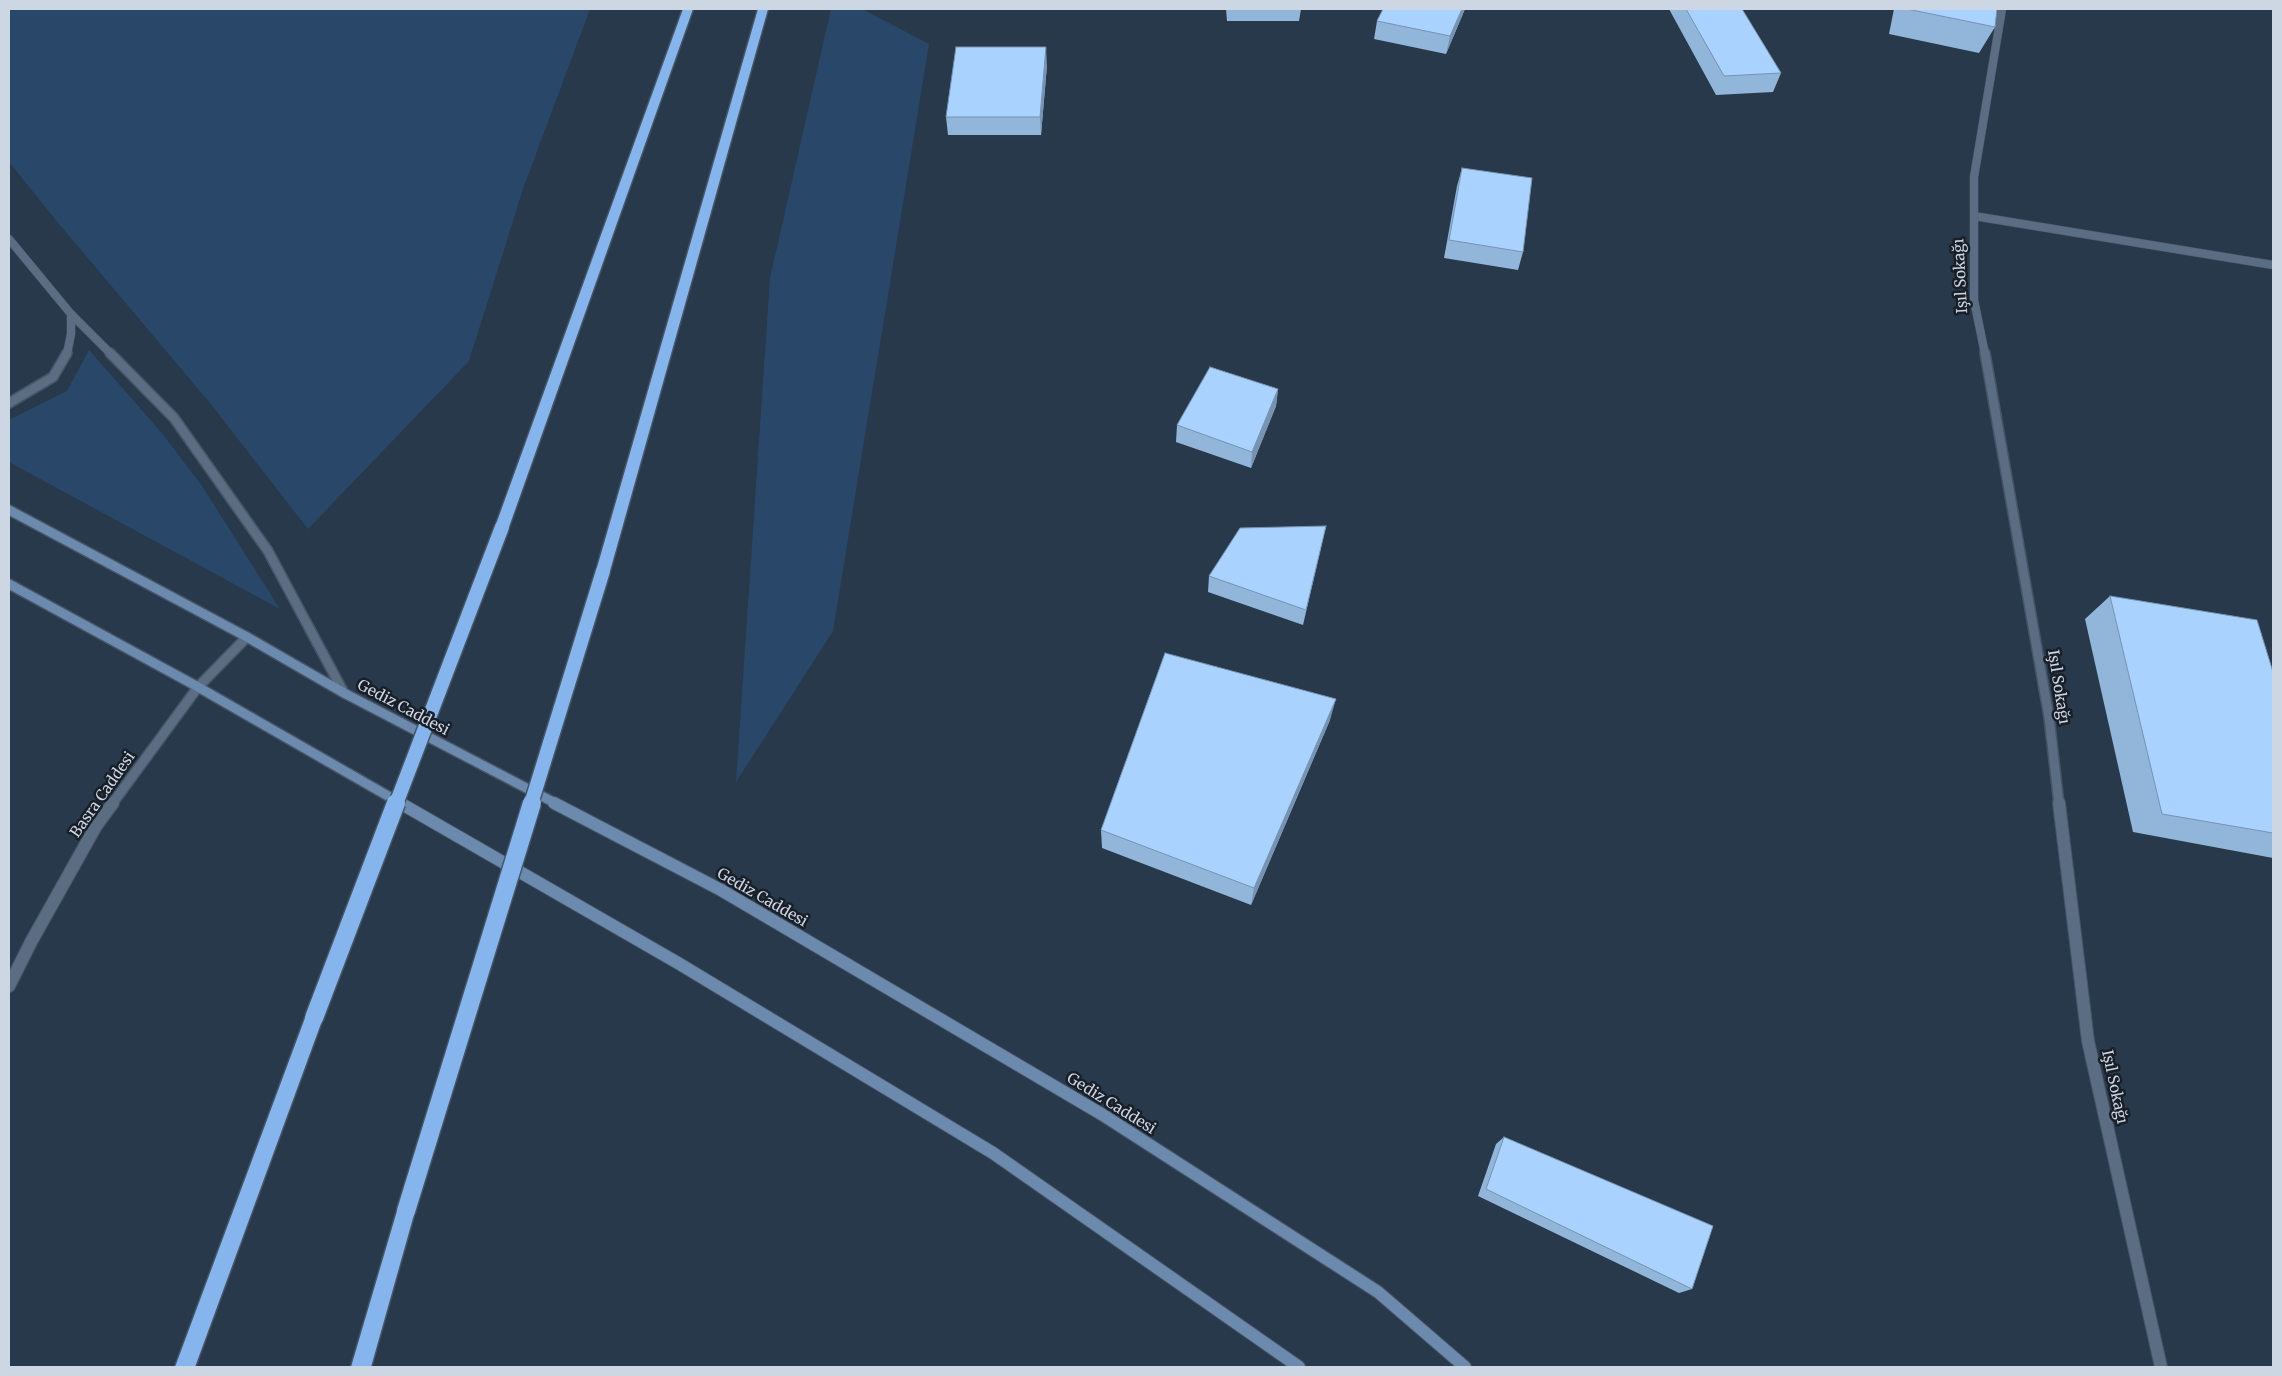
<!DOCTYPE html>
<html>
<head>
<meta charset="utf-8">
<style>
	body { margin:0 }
	#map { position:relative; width:2282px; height:1376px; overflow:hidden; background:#28394b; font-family:Merriweather,serif }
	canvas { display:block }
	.frame { position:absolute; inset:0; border:10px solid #cdd7e3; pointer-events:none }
</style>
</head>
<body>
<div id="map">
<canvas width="2282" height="1376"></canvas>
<div class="frame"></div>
</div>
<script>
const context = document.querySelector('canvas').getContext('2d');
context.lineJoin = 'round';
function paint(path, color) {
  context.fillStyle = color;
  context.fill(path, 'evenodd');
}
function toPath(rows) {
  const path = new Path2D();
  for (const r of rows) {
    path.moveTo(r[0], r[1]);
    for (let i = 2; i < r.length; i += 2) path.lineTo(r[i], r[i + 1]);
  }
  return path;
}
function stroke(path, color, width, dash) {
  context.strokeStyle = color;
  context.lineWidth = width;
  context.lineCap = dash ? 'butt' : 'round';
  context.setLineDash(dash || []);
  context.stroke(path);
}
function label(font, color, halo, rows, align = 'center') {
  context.font = font + ' Merriweather,serif';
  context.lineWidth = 5;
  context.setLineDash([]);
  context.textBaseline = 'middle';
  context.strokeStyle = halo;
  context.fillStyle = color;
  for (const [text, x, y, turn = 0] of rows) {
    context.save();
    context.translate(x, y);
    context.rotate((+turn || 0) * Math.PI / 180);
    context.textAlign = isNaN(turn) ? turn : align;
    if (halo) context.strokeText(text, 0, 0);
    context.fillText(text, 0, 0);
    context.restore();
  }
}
paint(toPath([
	[9,9,590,9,523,189,469,361,308,529,210,403,55,219,9,162],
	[831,9,862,9,929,44,833,631,736,782,770,278],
	[89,350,161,432,202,486,280,609,9,462,9,420,67,391]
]), '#294869');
const service = toPath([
	[1974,216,2273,265]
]);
const minorFar2 = toPath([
	[1985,354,1974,300,1974,177,2002,9]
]);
const minorFar1 = toPath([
	[1985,353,2049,717,2059,804]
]);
const minor = toPath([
	[2059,803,2088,1041,2161,1367]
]);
const tertiaryFar2 = toPath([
	[9,239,71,314,111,354],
	[67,354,71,334,71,314]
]);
const tertiaryFar1 = toPath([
	[110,353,174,418,268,551,344,693],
	[9,403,53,377,67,353],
	[112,804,198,687,247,637]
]);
const tertiary = toPath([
	[9,986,31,942,96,826,113,803]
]);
const secondaryFar1 = toPath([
	[9,510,247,637,344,693,557,804],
	[9,584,198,687,402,804]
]);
const secondary = toPath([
	[400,803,678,963,993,1153,1299,1367],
	[554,803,721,890,1103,1115,1378,1292,1465,1367]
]);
const motorway = toPath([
	[683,9,693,9,509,527,507,531,502,532,497,531,495,527,683,9],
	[758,9,768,9,610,571,608,575,603,577,598,575,596,571,758,9],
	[314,1009,320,1012,323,1018,195,1367,175,1367,305,1018,308,1012,314,1009],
	[406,1202,413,1204,415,1211,371,1367,351,1367,397,1211,399,1204,406,1202]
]);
stroke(service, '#465566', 9);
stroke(minorFar2, '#465566', 9);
stroke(minorFar1, '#465566', 12);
stroke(minor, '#465566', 14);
stroke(tertiaryFar2, '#465566', 9);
stroke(tertiaryFar1, '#465566', 12);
stroke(tertiary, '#465566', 14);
stroke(secondaryFar1, '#465566', 12);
stroke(secondary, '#465566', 14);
stroke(motorway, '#465566', 3);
stroke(service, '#5a6d83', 8);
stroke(minorFar2, '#5a6d83', 8);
stroke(minorFar1, '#5a6d83', 9);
stroke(minor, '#5a6d83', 12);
stroke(tertiaryFar2, '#5a6d83', 8);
stroke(tertiaryFar1, '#5a6d83', 9);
stroke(tertiary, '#5a6d83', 12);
stroke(secondaryFar1, '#6c8aae', 9);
stroke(secondary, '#6c8aae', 12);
paint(motorway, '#85b5ec');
const motorwayBridgeFar1 = toPath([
	[396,804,502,527],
	[531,804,603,571]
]);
const motorwayBridge = toPath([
	[314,1018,396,803],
	[406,1211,532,803]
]);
stroke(motorwayBridgeFar1, '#465566', 17, []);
stroke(motorwayBridge, '#465566', 21, []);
stroke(motorwayBridgeFar1, '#85b5ec', 14);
stroke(motorwayBridge, '#85b5ec', 18);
paint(toPath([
	[1226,9,1301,9,1299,21,1227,21],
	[1383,9,1465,9,1446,54,1374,39,1377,21],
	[1669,9,1742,9,1781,73,1773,92,1716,95],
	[1894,9,1997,9,1995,27,1979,53,1889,34],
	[1047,65,1041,135,948,135,946,117],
	[1462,168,1523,252,1518,270,1444,258,1457,186],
	[1278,389,1276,406,1251,468,1176,442,1177,425],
	[1326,526,1303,625,1208,592,1209,576],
	[2110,596,2273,672,2273,858,2133,832,2085,619],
	[1330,720,1251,905,1102,848,1101,830],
	[1504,1137,1692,1289,1679,1293,1478,1196,1496,1144]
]), '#92b5da');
paint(toPath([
	[1462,9,1465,9,1446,54,1450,36],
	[1046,47,1047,65,1041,135,1040,117],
	[1278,389,1276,406,1251,468,1252,452],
	[1336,699,1330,720,1251,905,1254,888]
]), '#7793b2');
const building = toPath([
	[1383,9,1462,9,1450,36,1377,21,1383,9],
	[1686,9,1742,9,1781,73,1724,76,1686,9],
	[1907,9,1997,9,1995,27,1907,9],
	[956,47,1046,47,1040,117,946,117,956,47],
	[1462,168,1532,178,1523,252,1449,240,1462,168],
	[1210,367,1278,389,1252,452,1177,425,1210,367],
	[1326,526,1306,610,1209,576,1240,528,1326,526],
	[2110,596,2257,620,2273,672,2273,833,2162,814,2110,596],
	[1165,653,1336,699,1254,888,1101,830,1165,653],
	[1504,1137,1713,1226,1692,1289,1486,1189,1504,1137]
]);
paint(building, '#aad2fe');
stroke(building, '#7793b2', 1);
label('15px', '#cdd7e3', '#181f28', [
	["Işıl Sokağı",1961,276,-93],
	["Işıl Sokağı",2058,687,81],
	["Gediz Caddesi",403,708,28],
	["Basra Caddesi",103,795,-55],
	["Gediz Caddesi",762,898,30],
	["Işıl Sokağı",2114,1087,78],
	["Gediz Caddesi",1111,1104,32]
]);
</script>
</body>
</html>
